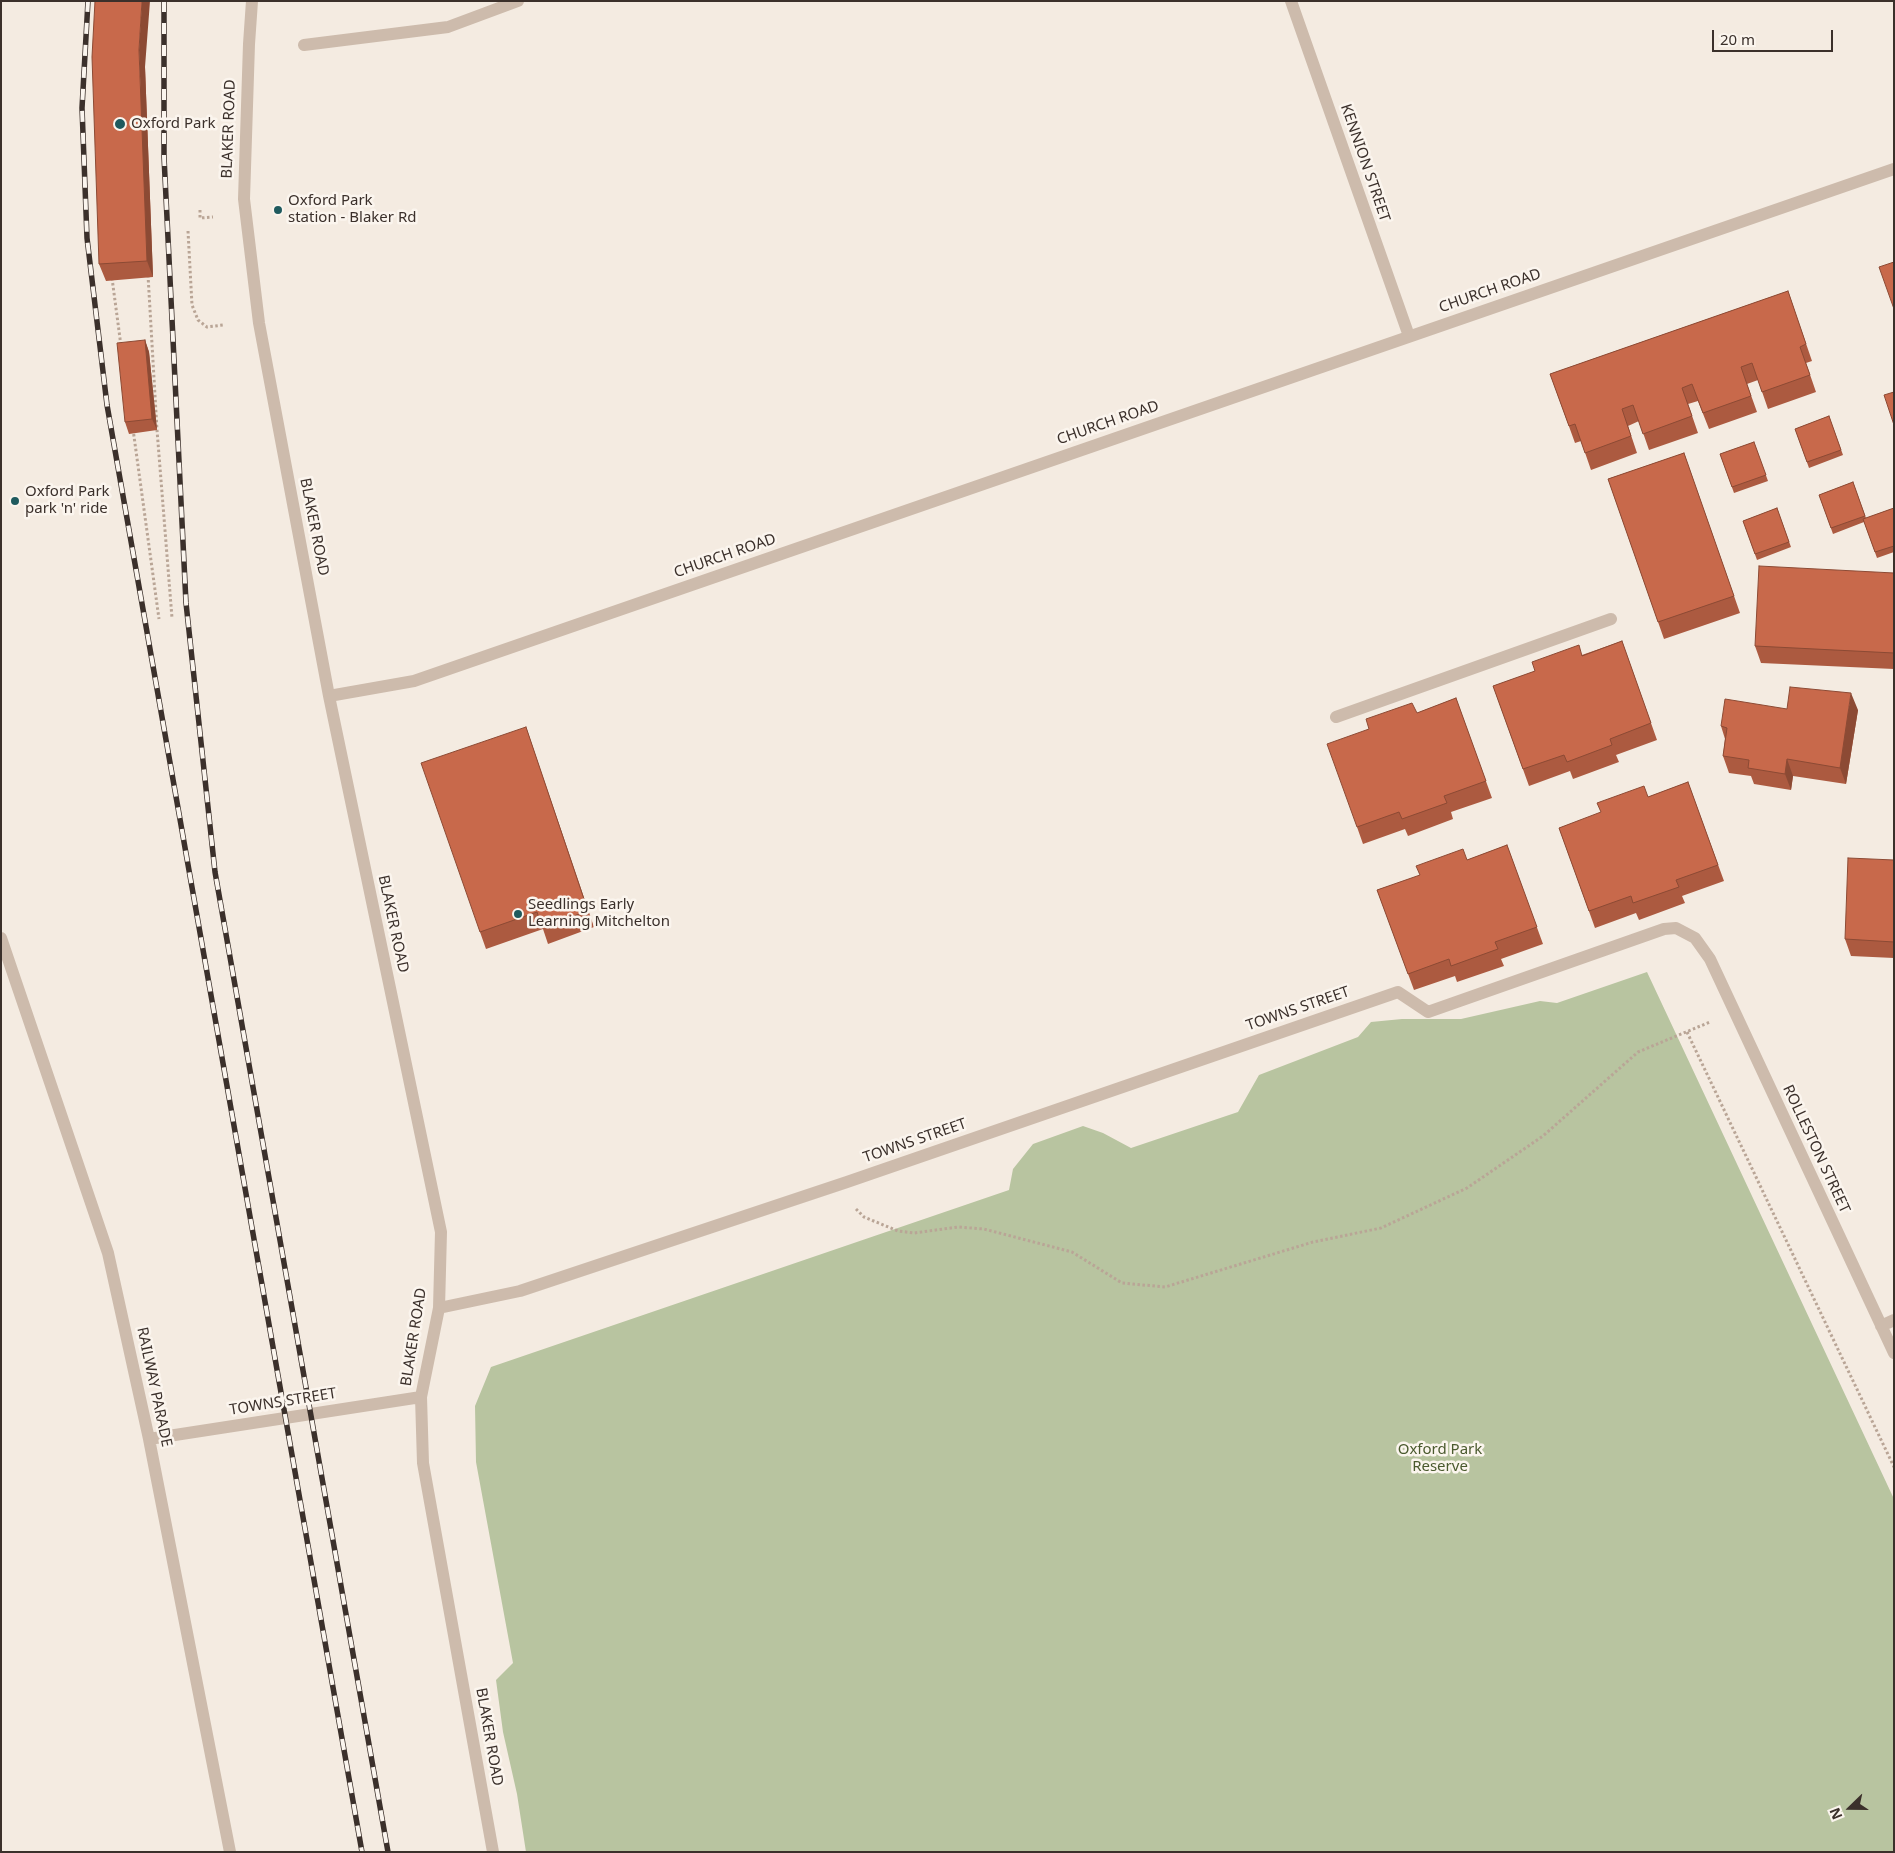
<!DOCTYPE html>
<html>
<head>
<meta charset="utf-8">
<style>
	body { margin:0 }
	#map { position:relative; width:1895px; height:1853px; overflow:hidden; background:#f4ebe1; font-family:"Noto Sans",sans-serif }
	canvas { display:block }
	.frame { position:absolute; inset:0; border:2px solid #3b302b; pointer-events:none }
	.north { position:absolute; left:1825px; top:1783px; width:50px; height:50px; -webkit-text-stroke:4px #fbf5ee; paint-order:stroke; rotate:248deg; font-size:14px; font-weight:700; line-height:20px; text-align:center; color:#3b302b }
	.north::after { content:''; display:block; margin:auto; width:18px; height:22px; background:#3b302b; clip-path:polygon(50% 0,100% 100%,50% 72%,0 100%) }
	.scale { position:absolute; left:1712px; top:30px; width:121px; height:22px; box-sizing:border-box; border:2px solid #3b302b; border-top:0; padding-left:6px; font-size:15px; line-height:18px; white-space:nowrap; color:#3b302b; -webkit-text-stroke:4px #fbf5ee; paint-order:stroke }
</style>
</head>
<body>
<div id="map">
<canvas width="1895" height="1853"></canvas>
<div class="frame"></div>
<div class="north">N</div>
<div class="scale">20 m</div>
</div>
<script>
const context = document.querySelector('canvas').getContext('2d');
context.lineJoin = 'round';
function paint(path, color) {
  context.fillStyle = color;
  context.fill(path, 'evenodd');
}
function toPath(rows) {
  const path = new Path2D();
  for (const r of rows) {
    path.moveTo(r[0], r[1]);
    for (let i = 2; i < r.length; i += 2) path.lineTo(r[i], r[i + 1]);
  }
  return path;
}
function stroke(path, color, width, dash) {
  context.strokeStyle = color;
  context.lineWidth = width;
  context.lineCap = dash ? 'butt' : 'round';
  context.setLineDash(dash || []);
  context.stroke(path);
}
function label(font, color, halo, rows, align = 'center') {
  context.font = font + ' "Noto Sans",sans-serif';
  context.lineWidth = 5;
  context.setLineDash([]);
  context.textBaseline = 'middle';
  context.strokeStyle = halo;
  context.fillStyle = color;
  for (const [text, x, y, turn = 0] of rows) {
    context.save();
    context.translate(x, y);
    context.rotate((+turn || 0) * Math.PI / 180);
    context.textAlign = isNaN(turn) ? turn : align;
    if (halo) context.strokeText(text, 0, 0);
    context.fillText(text, 0, 0);
    context.restore();
  }
}
paint(toPath([
	[1647,972,1894,1499,1894,1852,526,1852,517,1794,503,1732,496,1680,513,1663,476,1462,475,1406,491,1367,1009,1190,1013,1169,1033,1144,1083,1126,1103,1133,1131,1148,1238,1112,1259,1075,1358,1037,1371,1022,1402,1019,1461,1019,1540,1001,1557,1003]
]), '#b8c4a0');
stroke(toPath([
	[200,210,200,218,213,217],
	[188,231,192,305,198,320,207,327,223,325],
	[148,275,157,430,172,618],
	[112,278,121,346],
	[133,429,159,619],
	[1687,1032,1894,1467],
	[856,1209,864,1217,898,1231,914,1233,958,1227,984,1229,1072,1252,1122,1283,1165,1287,1313,1242,1381,1228,1467,1188,1543,1136,1638,1052,1710,1022]
]), '#b9a596', 3, [2.5, 2.5]);
stroke(toPath([
	[252,1,249,44,244,199,259,323,329,696,441,1232,439,1308,421,1397,423,1463,493,1852],
	[1291,1,1409,336],
	[304,45,448,27,518,1],
	[329,696,414,681,1894,169],
	[1336,717,1611,619],
	[1,938,108,1253,149,1439,230,1852],
	[439,1308,520,1291,847,1182,1398,992,1428,1012,1664,929,1676,928,1695,938,1710,959,1894,1353],
	[1881,1326,1894,1320],
	[149,1439,421,1397]
]), '#cdbbac', 12);
const rail = toPath([
	[88,1,82,108,87,238,107,405,362,1852],
	[164,1,164,157,186,603,215,872,388,1852]
]);
stroke(rail, '#3b302b', 5.5);
stroke(rail, '#fbf5ee', 4, [11]);
paint(toPath([
	[145,67,153,277,106,281,99,264],
	[1788,291,1812,361,1806,363,1816,392,1768,409,1758,380,1747,384,1757,412,1709,429,1698,401,1688,404,1698,433,1649,450,1639,421,1628,426,1637,453,1591,470,1581,441,1575,443,1550,374],
	[145,340,149,352,157,430,129,434,125,422],
	[1829,416,1843,455,1809,468,1795,429],
	[1754,442,1768,481,1734,493,1720,454],
	[1684,453,1740,613,1664,639,1608,479],
	[1853,482,1866,518,1894,508,1894,552,1877,558,1864,522,1833,534,1819,495],
	[1777,508,1791,547,1757,560,1743,521],
	[1894,573,1894,669,1761,663,1755,646],
	[1622,641,1657,740,1616,755,1619,762,1573,779,1570,771,1529,786,1493,686],
	[1456,698,1492,798,1451,812,1453,819,1408,836,1405,829,1363,844,1357,827,1369,729,1417,713],
	[1787,709,1858,710,1846,784,1793,776,1791,790,1754,784,1751,776,1729,773,1723,756,1725,739,1721,726],
	[526,727,594,927,548,944,543,929,486,949,480,932],
	[1688,782,1724,881,1682,896,1685,903,1639,920,1636,913,1595,928,1559,828,1648,797],
	[1507,845,1543,944,1501,959,1504,966,1457,982,1455,976,1414,990,1377,890,1467,860],
	[1894,860,1894,958,1851,956,1845,939]
]), '#ac5a40');
paint(toPath([
	[142,1,150,1,145,67,153,277,147,261,139,50],
	[145,340,149,352,157,430,152,419],
	[1851,693,1858,710,1846,784,1840,768],
	[1787,759,1793,776,1791,790,1785,774]
]), '#8c4a34');
const building = toPath([
	[95,1,142,1,139,50,147,261,99,264,92,57,95,1],
	[1894,262,1894,309,1879,267,1894,262],
	[1788,291,1806,344,1800,347,1810,375,1762,392,1752,363,1741,367,1751,396,1703,413,1692,384,1682,388,1692,416,1643,434,1633,405,1622,409,1631,436,1585,453,1575,424,1569,426,1550,374,1788,291],
	[145,340,152,419,125,422,117,343,145,340],
	[1894,392,1894,425,1884,395,1894,392],
	[1829,416,1841,450,1807,462,1795,429,1829,416],
	[1754,442,1766,475,1732,487,1720,454,1754,442],
	[1684,453,1734,596,1658,622,1608,479,1684,453],
	[1853,482,1865,516,1831,528,1819,495,1853,482],
	[1777,508,1789,542,1755,554,1743,521,1777,508],
	[1894,508,1894,546,1875,552,1863,519,1894,508],
	[1759,566,1894,573,1894,653,1755,646,1759,566],
	[1622,641,1651,723,1610,739,1612,745,1567,762,1564,755,1523,769,1493,686,1535,671,1532,662,1579,645,1582,656,1622,641],
	[1790,687,1851,693,1840,768,1787,759,1785,774,1748,768,1749,760,1723,756,1727,728,1721,726,1725,699,1787,709,1790,687],
	[1456,698,1486,781,1444,796,1447,803,1402,819,1399,812,1357,827,1327,744,1369,729,1366,719,1412,703,1417,713,1456,698],
	[526,727,588,911,542,927,537,912,480,932,421,763,526,727],
	[1688,782,1718,865,1676,880,1679,887,1633,903,1631,896,1589,911,1559,828,1601,812,1597,803,1644,786,1648,797,1688,782],
	[1507,845,1537,927,1495,942,1498,949,1451,966,1449,959,1408,974,1377,890,1420,875,1416,866,1463,849,1467,860,1507,845],
	[1848,858,1894,860,1894,942,1845,939,1848,858]
]);
paint(building, '#c8694b');
stroke(building, '#8c4a34', 1);
for (const [x, y, r, color] of [
	[120,124,6,"#1f5a5e"],
	[278,210,5,"#1f5a5e"],
	[15,501,5,"#1f5a5e"],
	[518,914,5,"#1f5a5e"]
]) {
  const dot = new Path2D();
  dot.arc(x, y, r, 0, 2 * Math.PI);
  context.fillStyle = color;
  context.fill(dot);
  stroke(dot, '#fbf5ee', 2);
}
label('15px', '#3b302b', '#fbf5ee', [
	["Oxford Park",131,124],
	["Oxford Park",288,201],
	["station - Blaker Rd",288,218],
	["Oxford Park",25,492],
	["park 'n' ride",25,509],
	["Seedlings Early",528,905],
	["Learning Mitchelton",528,922]
], 'left');
label('15px', '#3b302b', '#fbf5ee', [
	["BLAKER ROAD",229,129,-88],
	["KENNION STREET",1365,163,71],
	["CHURCH ROAD",1490,291,-19],
	["CHURCH ROAD",1108,423,-19],
	["BLAKER ROAD",314,527,79],
	["CHURCH ROAD",725,556,-19],
	["BLAKER ROAD",393,924,78],
	["TOWNS STREET",1298,1009,-19],
	["TOWNS STREET",915,1141,-19],
	["ROLLESTON STREET",1816,1149,65],
	["BLAKER ROAD",414,1337,-81],
	["RAILWAY PARADE",154,1387,78],
	["TOWNS STREET",283,1402,-9],
	["BLAKER ROAD",489,1737,80]
]);
label('15px', '#4a5a2e', '#fbf5ee', [
	["Oxford Park",1440,1450],
	["Reserve",1440,1467]
]);
</script>
</body>
</html>
